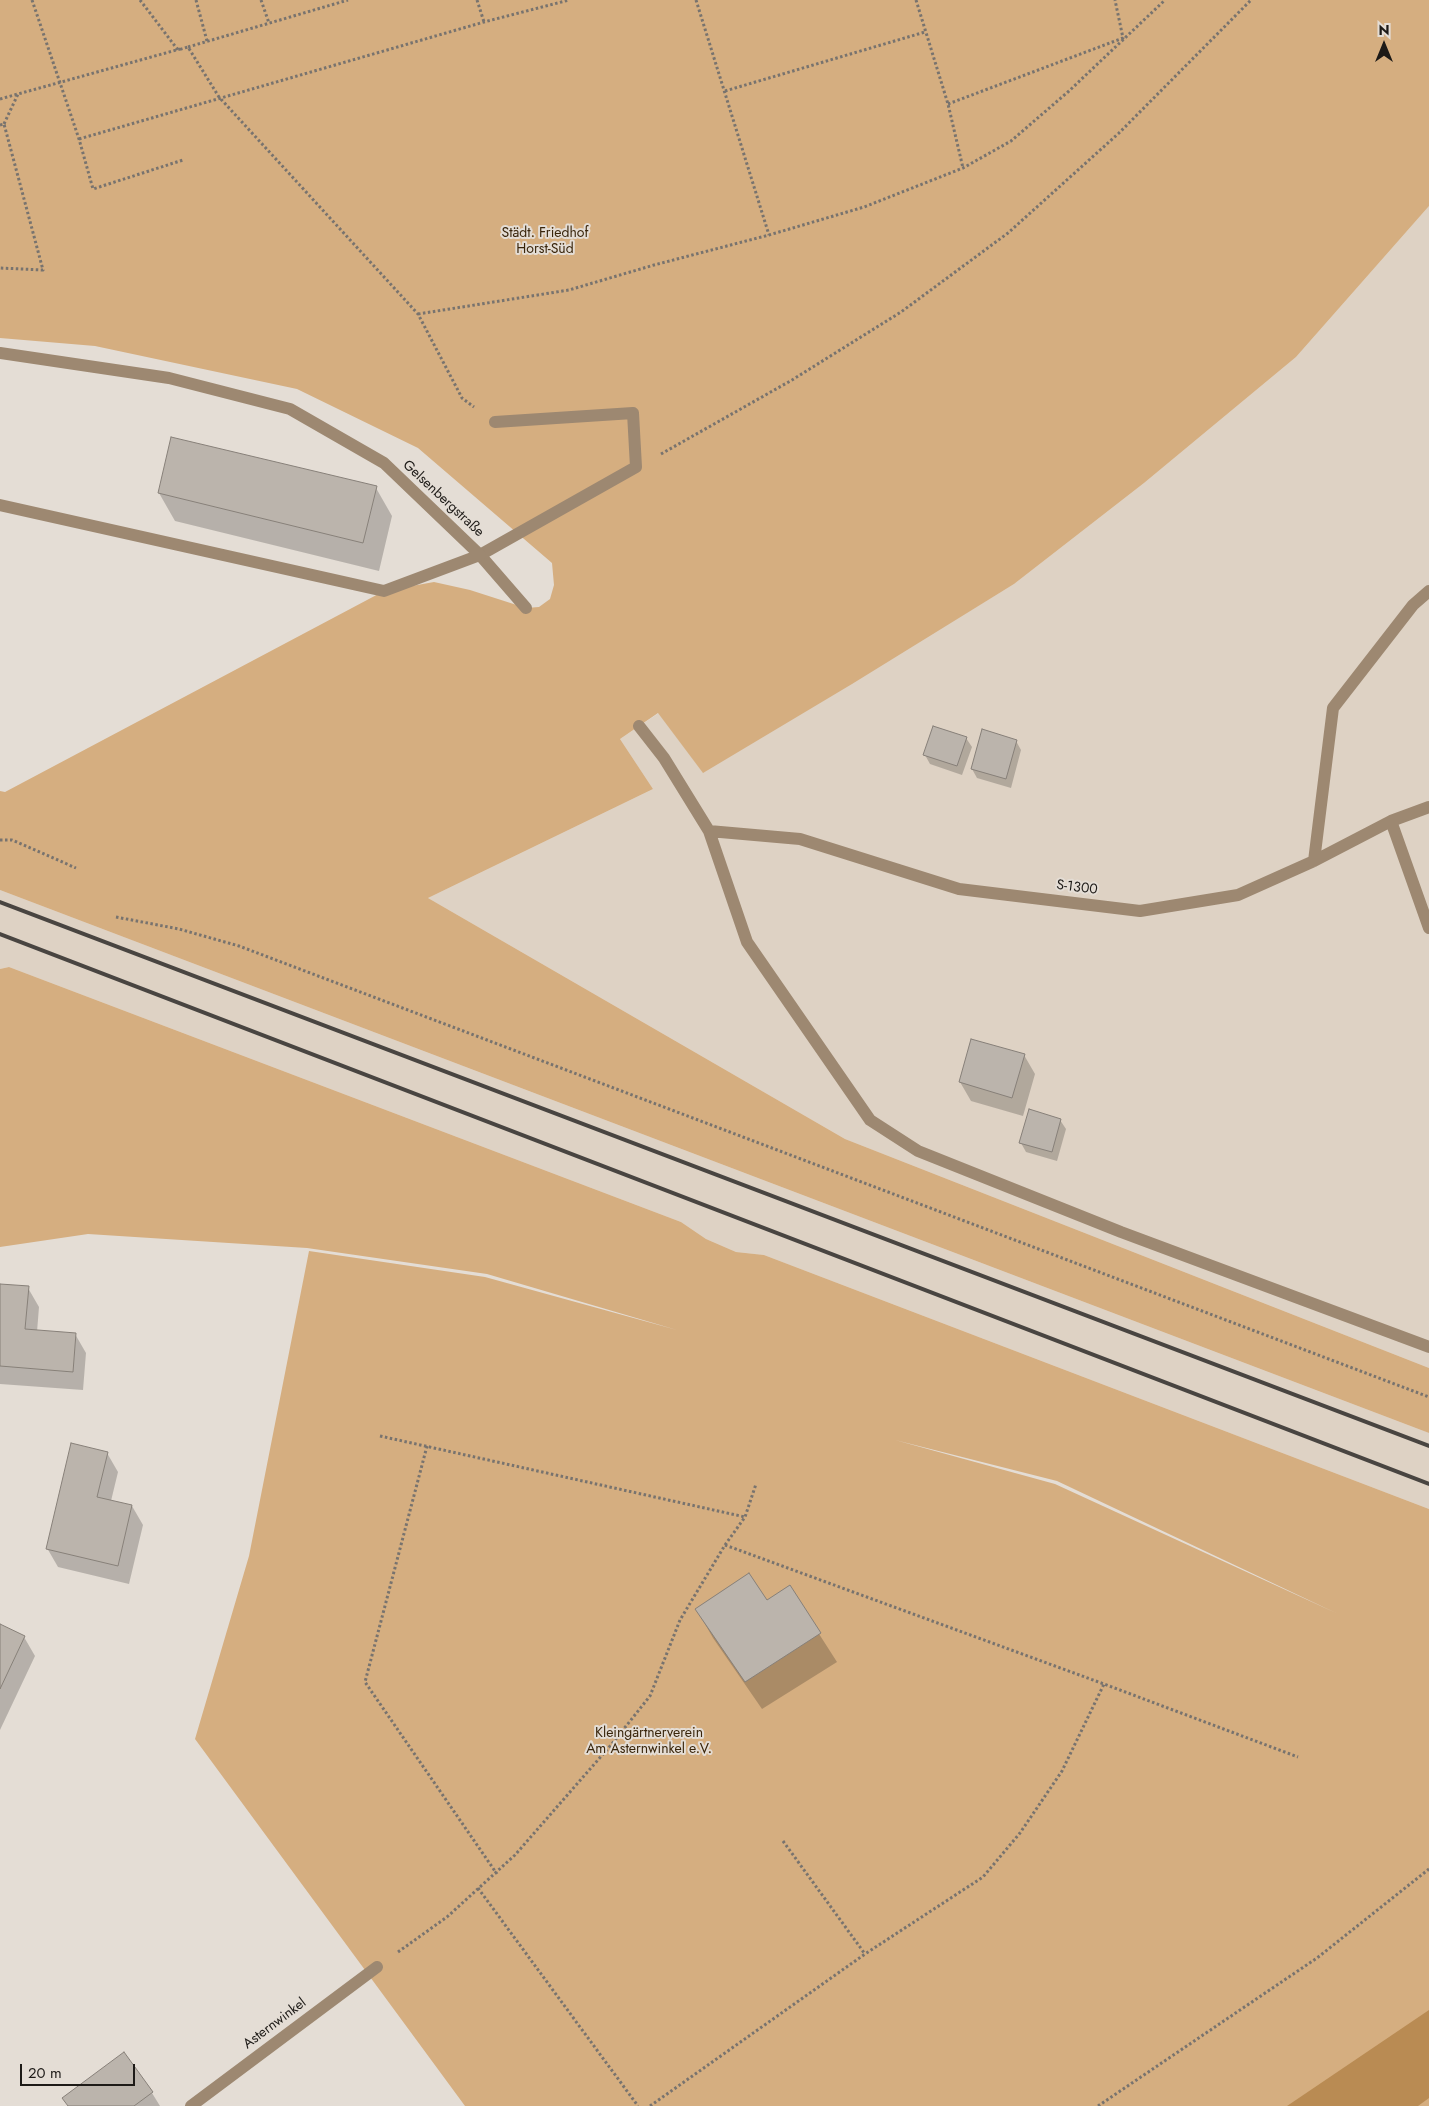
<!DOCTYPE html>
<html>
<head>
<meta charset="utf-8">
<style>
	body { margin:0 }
	#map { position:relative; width:1429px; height:2106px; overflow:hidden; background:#e4ddd5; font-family:Jost,sans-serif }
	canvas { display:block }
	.north { position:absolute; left:1359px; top:20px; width:50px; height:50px; -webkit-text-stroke:4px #e4ddd5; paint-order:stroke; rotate:0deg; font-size:14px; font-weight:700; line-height:20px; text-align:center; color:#1d1a17 }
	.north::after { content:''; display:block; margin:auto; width:18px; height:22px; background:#1d1a17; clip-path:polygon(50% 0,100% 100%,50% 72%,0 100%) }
	.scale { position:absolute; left:20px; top:2064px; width:115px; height:22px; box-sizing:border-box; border:2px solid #1d1a17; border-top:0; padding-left:6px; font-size:15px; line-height:18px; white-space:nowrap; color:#1d1a17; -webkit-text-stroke:4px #e4ddd5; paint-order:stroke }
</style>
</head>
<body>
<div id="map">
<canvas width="1429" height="2106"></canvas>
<div class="north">N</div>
<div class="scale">20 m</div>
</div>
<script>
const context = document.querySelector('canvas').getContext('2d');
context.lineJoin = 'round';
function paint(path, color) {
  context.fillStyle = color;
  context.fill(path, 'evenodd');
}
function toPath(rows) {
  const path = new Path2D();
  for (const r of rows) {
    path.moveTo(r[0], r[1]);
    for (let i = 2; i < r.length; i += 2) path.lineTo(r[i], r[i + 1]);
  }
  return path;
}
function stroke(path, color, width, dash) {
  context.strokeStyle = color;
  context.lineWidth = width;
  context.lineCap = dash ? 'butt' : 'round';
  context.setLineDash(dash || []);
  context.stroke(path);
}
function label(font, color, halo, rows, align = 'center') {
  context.font = font + ' Jost,sans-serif';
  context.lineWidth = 4;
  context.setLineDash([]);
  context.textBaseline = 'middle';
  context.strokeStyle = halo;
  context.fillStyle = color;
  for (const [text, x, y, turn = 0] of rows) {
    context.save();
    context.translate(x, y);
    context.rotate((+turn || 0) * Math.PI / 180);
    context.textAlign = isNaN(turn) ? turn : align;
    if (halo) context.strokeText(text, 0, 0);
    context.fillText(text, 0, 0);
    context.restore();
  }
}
paint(toPath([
	[1429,206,1429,1368,845,1139,428,898,653,789,620,739,659,713,703,772,1014,584,1144,483,1296,357],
	[0,890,1429,1433,1429,1509,764,1255,736,1252,706,1239,681,1222,9,967,0,969]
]), '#ded2c4');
paint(toPath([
	[0,0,1429,0,1429,206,1296,357,1144,483,1014,584,852,684,703,773,658,713,620,739,653,789,428,898,845,1139,1429,1368,1429,1433,0,890,0,791,5,792,384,591,434,582,470,590,526,608,539,607,550,599,554,585,552,563,418,448,297,389,95,346,0,338],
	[9,967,681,1222,706,1239,736,1252,764,1255,1429,1509,1429,2106,465,2106,195,1739,249,1556,309,1251,485,1277,677,1330,487,1274,307,1248,88,1234,0,1247,0,969],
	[895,1440,1057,1481,1336,1613,1055,1484]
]), '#d5ae80');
paint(toPath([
	[1429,2010,1429,2098,1418,2106,1287,2106]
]), '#b98b53');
paint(toPath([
	[376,488,392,516,379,571,175,521,159,493],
	[966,738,972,747,962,775,930,764,925,755],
	[1016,741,1021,750,1011,788,977,778,972,769],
	[972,1040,1024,1055,1035,1074,1023,1116,971,1101,960,1082],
	[1060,1120,1066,1129,1057,1161,1026,1152,1021,1143],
	[0,1285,28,1288,39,1307,37,1332,75,1334,86,1353,83,1390,0,1384],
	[107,1453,118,1472,111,1501,132,1506,143,1525,129,1584,58,1567,47,1548],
	[789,1587,837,1662,762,1709,713,1638,697,1610,766,1602],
	[0,1625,24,1637,35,1656,0,1730],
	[152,2093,160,2106,68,2106]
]), '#0003');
const building = toPath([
	[171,437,377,486,363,543,158,493,171,437],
	[933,726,967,737,957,766,923,755,933,726],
	[982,729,1017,740,1006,779,971,769,982,729],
	[971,1039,1025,1054,1012,1098,959,1082,971,1039],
	[1029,1109,1061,1119,1052,1152,1019,1143,1029,1109],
	[0,1284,29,1286,25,1329,76,1333,73,1372,0,1366,0,1284],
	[71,1443,108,1452,97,1497,132,1505,118,1566,46,1549,71,1443],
	[749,1573,767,1600,790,1585,821,1633,745,1682,695,1609,749,1573],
	[0,1624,25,1636,0,1689,0,1624],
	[124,2052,153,2092,134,2106,68,2106,62,2098,124,2052]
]);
paint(building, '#bbb4ac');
stroke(building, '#878079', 1);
stroke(toPath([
	[32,0,79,139,93,189,183,160],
	[140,0,178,50,188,47,219,97,418,314,462,398,474,407],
	[196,0,207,41],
	[261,0,269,23],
	[477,0,484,22],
	[696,0,769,235],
	[916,0,948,104,963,168],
	[188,47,348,0],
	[725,91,925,32],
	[0,99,180,49],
	[948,104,1123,38,1115,0],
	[4,124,18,94],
	[0,125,4,124,43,270,0,268],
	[79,139,484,22,569,0],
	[418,314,569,290,654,265,769,235,864,207,963,168,1011,141,1069,91,1165,0],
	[661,454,792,380,901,312,1008,233,1119,133,1251,0],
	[0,840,12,840,76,868],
	[116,917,179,929,239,946,1429,1397],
	[380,1436,745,1517],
	[427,1446,365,1682,497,1874],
	[725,1545,1104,1684,1298,1757],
	[783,1841,865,1954],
	[478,1888,638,2106],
	[398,1952,447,1917,515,1855,611,1745,650,1696,680,1620,725,1545,745,1517,756,1484],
	[650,2106,865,1954,983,1877,1020,1833,1062,1771,1104,1684],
	[1098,2106,1317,1958,1429,1869]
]), '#78736e', 3, [2.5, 2.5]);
stroke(toPath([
	[495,422,633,413,636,467,480,555,526,608],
	[639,726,664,758,709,831,747,942,870,1120,918,1151,1121,1232,1429,1347],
	[1391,821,1429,928],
	[709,831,800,839,959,889,1140,911,1238,895,1314,861,1391,821,1429,807],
	[1314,861,1333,708,1413,605,1429,591],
	[191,2106,377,1967]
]), '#9d8871', 12);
stroke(toPath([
	[0,353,169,378,290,409,384,463,480,555,384,591,0,505]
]), '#9d8871', 12);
stroke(toPath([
	[0,902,1429,1446],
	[0,934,1429,1484]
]), '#494541', 4);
label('14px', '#39250b', '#e4ddd5', [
	["Städt. Friedhof",545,234],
	["Horst-Süd",545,250],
	["Kleingärtnerverein",649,1734],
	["Am Asternwinkel e.V.",649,1750]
]);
label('14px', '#1d1a17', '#e4ddd5', [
	["Gelsenbergstraße",443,499,43],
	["S-1300",1077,888,7],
	["Asternwinkel",275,2024,-37]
]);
</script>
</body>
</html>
